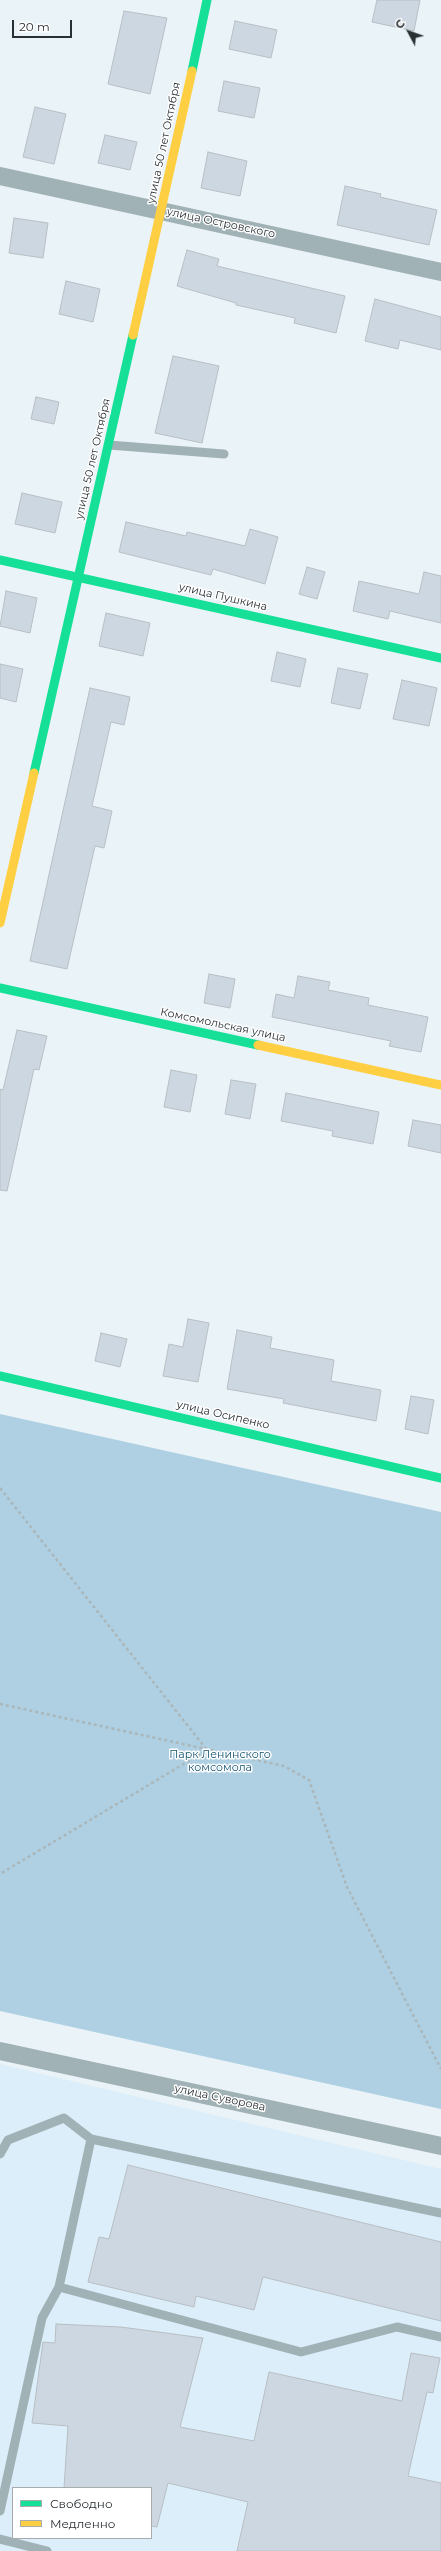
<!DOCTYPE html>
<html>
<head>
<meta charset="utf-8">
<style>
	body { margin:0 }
	#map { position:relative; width:441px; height:2551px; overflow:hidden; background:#eaf3f7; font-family:Montserrat,sans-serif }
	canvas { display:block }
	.legend { position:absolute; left:12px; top:2487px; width:140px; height:52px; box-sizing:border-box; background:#fff; border:1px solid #a9acae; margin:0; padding:5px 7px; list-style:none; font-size:12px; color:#293034 }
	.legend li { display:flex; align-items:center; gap:8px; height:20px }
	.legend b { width:20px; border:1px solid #a9acae }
	.north { position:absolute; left:389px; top:12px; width:40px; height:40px; -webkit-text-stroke:3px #fff; paint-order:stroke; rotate:311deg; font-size:11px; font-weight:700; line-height:16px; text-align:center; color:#293034 }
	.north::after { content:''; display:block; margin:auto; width:14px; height:18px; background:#293034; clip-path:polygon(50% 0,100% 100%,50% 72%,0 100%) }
	.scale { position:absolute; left:12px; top:20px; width:60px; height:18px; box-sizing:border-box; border:2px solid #293034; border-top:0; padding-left:5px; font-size:12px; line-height:14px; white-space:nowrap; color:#293034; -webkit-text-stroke:3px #fff; paint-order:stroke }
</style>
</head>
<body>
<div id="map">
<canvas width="441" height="2551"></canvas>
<ul class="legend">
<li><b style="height:5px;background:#16e098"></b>Свободно</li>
<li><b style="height:5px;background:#ffcf43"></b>Медленно</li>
</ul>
<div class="north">С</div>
<div class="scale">20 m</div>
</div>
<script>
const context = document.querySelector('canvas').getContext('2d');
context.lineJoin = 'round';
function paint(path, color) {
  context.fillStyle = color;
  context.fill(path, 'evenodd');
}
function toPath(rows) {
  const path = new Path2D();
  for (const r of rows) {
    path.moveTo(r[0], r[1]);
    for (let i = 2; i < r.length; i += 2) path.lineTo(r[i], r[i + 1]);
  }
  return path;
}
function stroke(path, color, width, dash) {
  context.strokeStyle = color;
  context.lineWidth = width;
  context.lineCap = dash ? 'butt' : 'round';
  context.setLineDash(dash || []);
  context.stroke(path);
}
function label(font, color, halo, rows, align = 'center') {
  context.font = font + ' Montserrat,sans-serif';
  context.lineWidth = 3;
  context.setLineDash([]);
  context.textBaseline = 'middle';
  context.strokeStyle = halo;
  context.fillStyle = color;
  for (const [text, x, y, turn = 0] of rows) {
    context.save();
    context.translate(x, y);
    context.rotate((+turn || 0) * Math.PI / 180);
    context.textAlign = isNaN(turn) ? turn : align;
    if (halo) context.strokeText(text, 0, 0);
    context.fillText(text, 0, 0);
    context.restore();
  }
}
paint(toPath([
	[0,2064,441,2169,441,2551,0,2551],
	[13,2488,151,2488,151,2538,13,2538]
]), '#dceef9');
paint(toPath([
	[0,1414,441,1512,441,2109,0,2011]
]), '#afcfe2');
const building = toPath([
	[377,0,420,0,414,31,372,22,377,0],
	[124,11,167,18,150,94,108,84,124,11],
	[235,21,277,30,271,58,229,49,235,21],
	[224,81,260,88,254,118,218,111,224,81],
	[35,107,66,114,54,164,23,157,35,107],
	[105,135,137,142,130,170,98,163,105,135],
	[208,152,247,161,240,196,201,188,208,152],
	[345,186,381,194,380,197,437,210,429,245,337,225,345,186],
	[14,218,48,223,43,258,9,253,14,218],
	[187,250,219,259,217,266,345,296,336,333,294,323,295,318,236,305,236,303,177,286,187,250],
	[66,281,100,289,93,322,59,314,66,281],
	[375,299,441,317,441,350,400,340,398,349,365,341,375,299],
	[173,356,219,366,202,443,155,433,173,356],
	[36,397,59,402,54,424,31,419,36,397],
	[22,493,62,502,55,533,15,524,22,493],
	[126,522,186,536,187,532,245,546,250,529,278,537,265,584,213,569,211,575,119,552,126,522],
	[307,567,325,572,317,599,299,594,307,567],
	[424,572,441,576,441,623,390,611,388,619,353,611,359,581,419,594,424,572],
	[6,591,37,598,30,633,0,626,6,591],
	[106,613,150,623,143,656,99,646,106,613],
	[277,652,306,659,300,687,271,681,277,652],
	[0,664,23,669,16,702,0,698,0,664],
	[338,668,368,674,360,709,331,703,338,668],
	[402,680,437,688,429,726,393,719,402,680],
	[90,688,130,697,124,725,111,722,92,806,112,811,104,848,95,846,67,969,30,961,90,688],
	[209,974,235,979,230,1008,204,1003,209,974],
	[298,976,330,982,328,990,369,998,368,1005,428,1017,421,1052,389,1046,391,1041,272,1017,276,994,294,998,298,976],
	[17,1030,47,1036,39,1070,34,1069,7,1191,0,1190,0,1089,3,1090,17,1030],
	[171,1070,197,1075,190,1112,164,1107,171,1070],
	[231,1080,256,1084,250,1119,225,1114,231,1080],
	[286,1093,379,1112,373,1144,332,1136,333,1131,281,1121,286,1093],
	[413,1120,441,1125,441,1153,408,1146,413,1120],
	[188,1319,209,1323,198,1382,163,1376,169,1344,183,1347,188,1319],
	[237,1330,272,1337,270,1348,334,1360,331,1381,381,1390,376,1421,283,1403,284,1399,227,1389,237,1330],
	[101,1333,127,1339,120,1367,95,1361,101,1333],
	[411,1396,434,1400,428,1434,405,1429,411,1396],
	[128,2165,441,2242,441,2321,263,2277,254,2310,196,2296,194,2307,88,2282,99,2237,109,2239,128,2165],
	[56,2324,121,2327,203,2338,180,2427,254,2441,269,2372,402,2401,411,2353,440,2358,433,2393,427,2392,408,2476,441,2483,441,2551,237,2551,248,2502,168,2483,157,2527,151,2526,151,2488,64,2488,68,2426,32,2423,43,2342,55,2343,56,2324]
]);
paint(building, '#cdd7e1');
stroke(building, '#b8bfc4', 1);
stroke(toPath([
	[0,1488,207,1750,0,1874],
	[0,1704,284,1766,309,1780,347,1887,441,2069]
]), '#aab7ba', 2.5, [3, 3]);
stroke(toPath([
	[109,445,224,454],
	[91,2139,441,2213],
	[0,2154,8,2140,64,2118,91,2139,59,2287,301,2352,397,2327,441,2337],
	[0,2511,42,2318,59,2287],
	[0,2539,47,2551]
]), '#a1b2b6', 9);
stroke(toPath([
	[0,176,441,272],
	[0,2051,441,2146]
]), '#a1b2b6', 18);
stroke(toPath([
	[192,71,207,0],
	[0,560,441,658],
	[34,773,133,335],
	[0,988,258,1045],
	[0,1376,441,1478]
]), '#16e098', 9);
stroke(toPath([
	[133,335,192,71],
	[0,923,34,773],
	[258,1045,441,1085]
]), '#ffcf43', 9);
label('11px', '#293034', '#fff', [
	["улица 50 лет Октября",164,143,-78],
	["улица Островского",221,223,12],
	["улица 50 лет Октября",93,459,-77],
	["улица Пушкина",223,597,13],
	["Комсомольская улица",223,1025,12],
	["улица Осипенко",223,1415,13],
	["улица Суворова",220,2098,12]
]);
label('11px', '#125270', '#fff', [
	["Парк Ленинского",220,1755],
	["комсомола",220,1768]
]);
</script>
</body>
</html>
